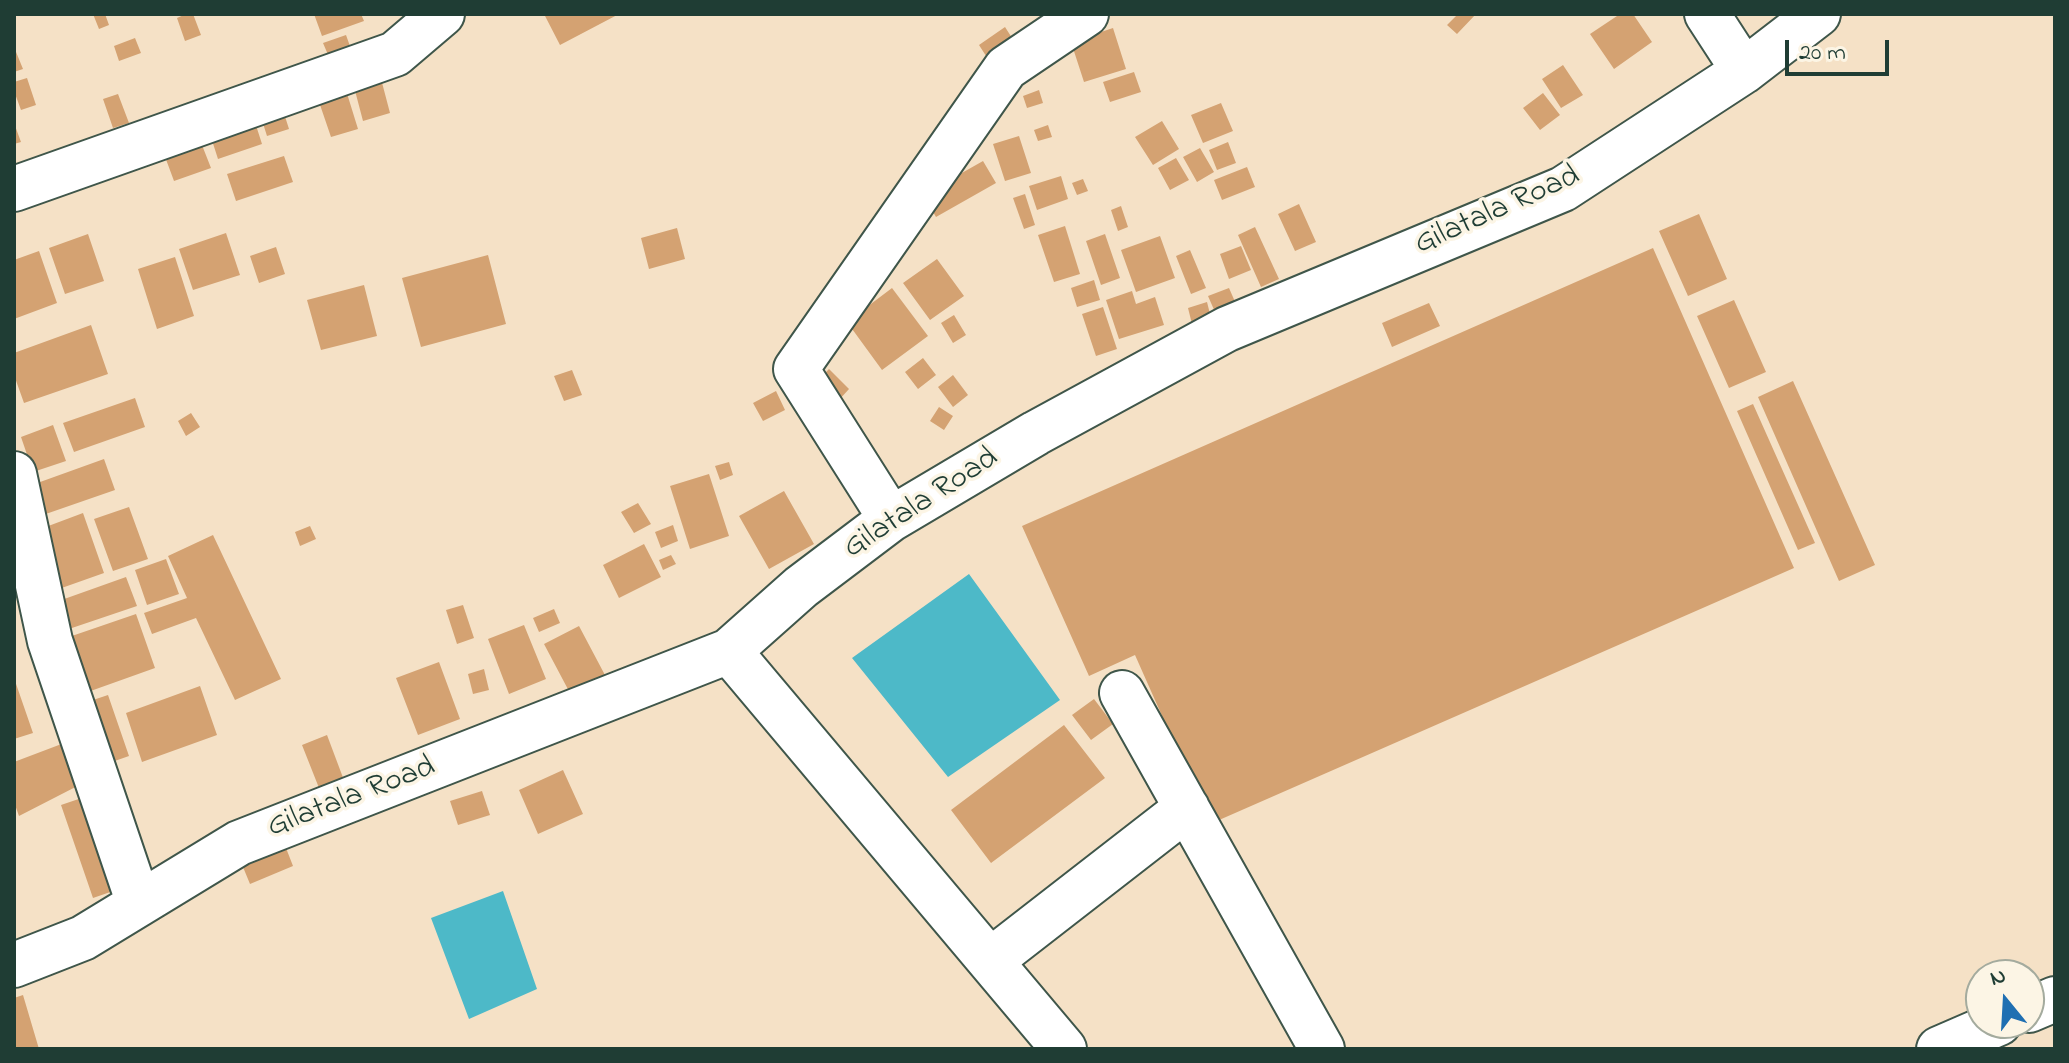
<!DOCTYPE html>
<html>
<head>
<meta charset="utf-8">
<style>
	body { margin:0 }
	#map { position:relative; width:2069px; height:1063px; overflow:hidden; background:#f5e1c6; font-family:"Indie Flower",sans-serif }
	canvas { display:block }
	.frame { position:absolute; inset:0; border:16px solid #1f3d34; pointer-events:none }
	.north { position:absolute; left:1965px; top:959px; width:80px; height:80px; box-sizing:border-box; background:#fcf5e5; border:2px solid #a4ab9e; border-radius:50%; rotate:342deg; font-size:22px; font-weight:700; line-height:32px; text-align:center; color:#1f3d34 }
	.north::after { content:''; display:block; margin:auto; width:28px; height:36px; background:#1f6fb2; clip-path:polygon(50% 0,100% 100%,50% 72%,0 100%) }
	.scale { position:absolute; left:1785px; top:40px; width:104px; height:36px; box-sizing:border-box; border:4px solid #1f3d34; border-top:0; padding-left:10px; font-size:24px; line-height:28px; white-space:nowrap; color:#1f3d34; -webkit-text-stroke:6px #fcf5e5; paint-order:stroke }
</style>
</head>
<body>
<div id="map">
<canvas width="2069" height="1063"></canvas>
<div class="frame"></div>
<div class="north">N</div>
<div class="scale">20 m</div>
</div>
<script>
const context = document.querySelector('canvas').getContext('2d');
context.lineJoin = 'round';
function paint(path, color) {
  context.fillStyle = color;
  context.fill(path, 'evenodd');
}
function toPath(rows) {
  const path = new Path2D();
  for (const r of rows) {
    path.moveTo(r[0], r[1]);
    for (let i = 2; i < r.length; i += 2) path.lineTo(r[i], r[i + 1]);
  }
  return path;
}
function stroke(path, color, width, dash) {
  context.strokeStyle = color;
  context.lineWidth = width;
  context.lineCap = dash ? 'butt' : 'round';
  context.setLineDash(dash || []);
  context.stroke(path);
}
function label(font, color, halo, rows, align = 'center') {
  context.font = font + ' "Indie Flower",sans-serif';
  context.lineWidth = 7;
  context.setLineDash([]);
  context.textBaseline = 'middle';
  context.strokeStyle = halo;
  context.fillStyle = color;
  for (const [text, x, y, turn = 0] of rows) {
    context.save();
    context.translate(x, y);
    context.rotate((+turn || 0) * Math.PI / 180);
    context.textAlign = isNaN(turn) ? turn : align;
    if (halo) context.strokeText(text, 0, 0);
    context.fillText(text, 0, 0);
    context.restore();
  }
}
paint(toPath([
	[969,574,1060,700,948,777,852,658],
	[503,891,537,989,469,1019,431,918]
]), '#4db9c8');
paint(toPath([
	[93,14,105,14,109,25,99,29],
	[186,14,193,14,201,35,185,41,177,18],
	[314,14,361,14,364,21,322,36],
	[544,14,619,14,560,45],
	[1458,14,1476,14,1457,34,1447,25],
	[1620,14,1633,14,1652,42,1614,69,1590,34],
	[1005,27,1014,41,988,59,979,45],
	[1113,28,1126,69,1084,82,1071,42],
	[346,35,351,49,329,57,323,43],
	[135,38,141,53,119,61,114,46],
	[14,47,23,69,14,72],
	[1563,65,1583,95,1561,108,1542,79],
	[1134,72,1141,92,1110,102,1103,82],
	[380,75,390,113,363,121,353,83],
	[27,78,36,105,21,110,14,91,14,82],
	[345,87,358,129,331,137,317,96],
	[1039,90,1043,103,1027,108,1023,96],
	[1543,93,1560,115,1540,130,1523,108],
	[118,94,129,123,113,128,103,99],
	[1221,103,1233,131,1203,143,1191,115],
	[282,107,289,129,267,136,260,114],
	[253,116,262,144,218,159,209,131],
	[1162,121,1179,149,1153,165,1135,137],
	[14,123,21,142,14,144],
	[1048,125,1052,137,1038,141,1034,130],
	[1019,136,1031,173,1005,181,993,144],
	[200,140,211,168,174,181,164,154],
	[1228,142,1236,163,1217,170,1209,150],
	[1200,148,1214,172,1197,182,1183,157],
	[284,156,293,182,236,201,227,174],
	[1176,158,1189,180,1170,190,1158,168],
	[983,161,996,183,936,217,923,195],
	[1247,167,1255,187,1222,200,1214,180],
	[1061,176,1068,199,1037,210,1029,186],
	[1083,179,1088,191,1077,195,1072,183],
	[1025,194,1035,225,1024,229,1013,198],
	[1299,204,1316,242,1295,251,1278,214],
	[1121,206,1128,227,1118,231,1111,210],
	[1699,214,1727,279,1688,296,1659,231],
	[1065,226,1080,274,1054,282,1038,235],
	[1255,227,1279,279,1261,287,1238,235],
	[677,228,685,259,649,269,641,238],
	[226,233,240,275,193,290,179,249],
	[88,234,104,281,65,294,49,248],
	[1105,234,1120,278,1101,285,1086,241],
	[1160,236,1175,278,1136,292,1121,250],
	[1241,246,1251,270,1229,279,1220,254],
	[276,247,285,274,259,283,250,256],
	[1653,248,1794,568,1210,824,1135,655,1089,676,1022,526],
	[1190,250,1206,288,1191,294,1176,256],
	[39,251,57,303,14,319,14,260],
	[488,255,506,324,421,347,402,278],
	[175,257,194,316,157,329,138,269],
	[937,259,964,296,930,320,903,283],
	[1094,280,1100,300,1077,307,1071,288],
	[364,285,377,336,321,350,307,300],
	[892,288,928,336,882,370,847,322],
	[1229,288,1236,304,1215,312,1208,296],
	[1132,291,1136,304,1155,297,1164,325,1119,339,1106,300],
	[1734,300,1766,372,1729,388,1697,316],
	[1207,302,1211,318,1192,324,1188,308],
	[1429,303,1440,326,1392,347,1382,323],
	[1103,307,1117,349,1096,356,1082,314],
	[954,315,966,335,953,343,941,323],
	[91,325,108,374,24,403,14,375,14,353],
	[923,358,936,375,918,389,905,372],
	[829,369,849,389,838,401,817,381],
	[572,370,582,395,564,401,554,376],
	[953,375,968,395,953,407,938,387],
	[1793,381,1875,565,1839,581,1758,397],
	[776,391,785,410,763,421,753,403],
	[135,398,145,427,74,452,63,423],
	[1753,404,1815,543,1798,550,1737,411],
	[939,407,953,416,944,430,930,421],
	[191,413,200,427,186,436,178,421],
	[53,425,66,461,33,472,21,437],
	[104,459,115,490,40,516,29,486],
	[729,462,733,475,720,480,715,466],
	[709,474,729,536,690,549,670,486],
	[784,491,814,544,769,569,739,516],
	[638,503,651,524,634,533,621,512],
	[129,507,148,559,113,571,94,519],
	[83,513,104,573,56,590,35,531],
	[673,525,678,541,661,548,655,532],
	[310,526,316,539,300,546,295,532],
	[213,535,281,679,235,700,196,618,152,634,144,613,187,598,168,556],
	[644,544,661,577,619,598,603,565],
	[671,555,676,564,663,570,659,560],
	[166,559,179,594,147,605,135,570],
	[126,577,137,606,63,631,53,603],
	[463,605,474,638,457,644,446,610],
	[554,609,560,623,539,632,533,618],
	[136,614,155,668,85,693,66,638],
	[524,625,546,679,509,694,488,639],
	[579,626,606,677,571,695,544,644],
	[439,662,460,719,418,735,396,678],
	[484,669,489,690,473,694,468,674],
	[14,678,33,733,14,739],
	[200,686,217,735,142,762,126,713],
	[108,695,129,756,109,763,87,702],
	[1094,699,1113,724,1091,740,1072,715],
	[1064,725,1105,778,991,863,951,810],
	[327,735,345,783,321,793,302,745],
	[80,737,93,778,19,816,14,802,14,762],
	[563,770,583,814,538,834,519,790],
	[114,787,145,880,93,898,61,805],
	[482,791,490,815,458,825,450,801],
	[286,848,293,866,250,884,243,867],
	[23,995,39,1049,14,1049,14,998]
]), '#d4a272');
const minor = toPath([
	[1707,14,1744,71],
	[14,189,395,54,442,14],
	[14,474,50,641,139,904],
	[891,519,796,369,1006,68,1086,14],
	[729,651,1064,1049],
	[1122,693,1322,1049],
	[990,961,1187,808],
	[14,965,83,938,239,843,729,651,801,587,891,519,1036,433,1227,329,1563,189,1744,71,1818,14],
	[2029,1010,2055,999],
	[1939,1049,1999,1023]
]);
stroke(minor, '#3f564a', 48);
stroke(minor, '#fff', 44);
label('32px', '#1f3d34', '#fcf5e5', [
	["Gilatala Road",1498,212,-24],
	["Gilatala Road",922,505,-33],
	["Gilatala Road",352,799,-21]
]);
</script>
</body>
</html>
